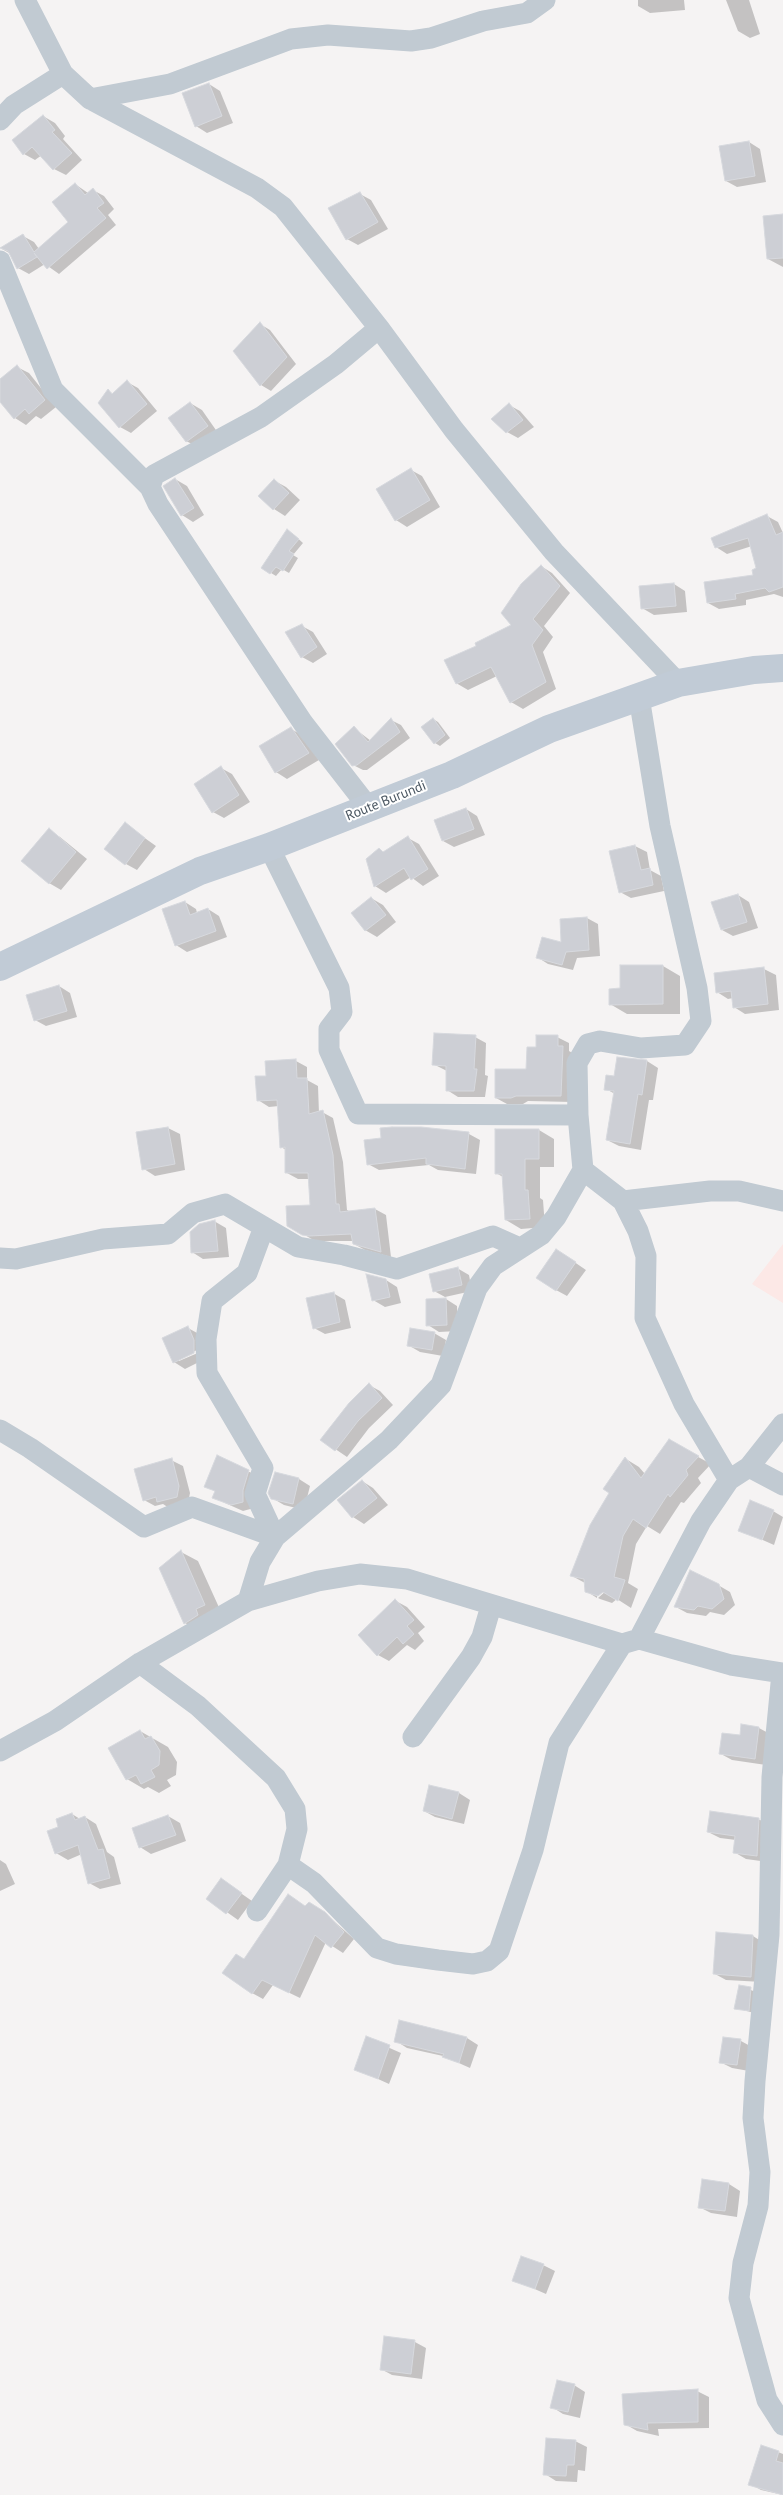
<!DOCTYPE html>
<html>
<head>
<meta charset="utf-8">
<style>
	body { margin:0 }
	canvas { display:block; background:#f5f3f3 }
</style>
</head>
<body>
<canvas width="783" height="2495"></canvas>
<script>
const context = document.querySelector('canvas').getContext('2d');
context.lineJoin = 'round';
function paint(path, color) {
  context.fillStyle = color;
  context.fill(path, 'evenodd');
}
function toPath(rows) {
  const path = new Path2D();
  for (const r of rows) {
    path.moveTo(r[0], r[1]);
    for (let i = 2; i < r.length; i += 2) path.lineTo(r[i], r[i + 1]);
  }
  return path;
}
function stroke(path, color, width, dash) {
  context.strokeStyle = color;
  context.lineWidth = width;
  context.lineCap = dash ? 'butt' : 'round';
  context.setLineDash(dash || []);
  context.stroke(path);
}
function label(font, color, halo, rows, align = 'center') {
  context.font = font + ' "PT Sans",sans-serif';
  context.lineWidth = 4;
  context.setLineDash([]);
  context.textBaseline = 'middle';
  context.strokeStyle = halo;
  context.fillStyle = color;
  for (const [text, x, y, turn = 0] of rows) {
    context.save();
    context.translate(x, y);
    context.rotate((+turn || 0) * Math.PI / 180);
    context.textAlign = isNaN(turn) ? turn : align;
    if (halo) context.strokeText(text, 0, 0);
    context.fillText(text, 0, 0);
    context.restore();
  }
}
paint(toPath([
	[783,1244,783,1303,752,1284]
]), '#fce8e6');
paint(toPath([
	[638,0,684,0,685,10,650,13,638,6],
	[726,0,749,0,760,34,750,38,738,31],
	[209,84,220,91,233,123,207,133,196,126],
	[43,116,55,123,65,136,63,139,82,160,66,175,54,169,42,155,35,160,24,154],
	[749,142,760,149,766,182,737,187,726,181],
	[75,184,88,193,93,190,104,196,114,209,108,215,116,225,59,274,45,264,29,274,18,268,11,254,2,249,23,236,34,242,39,249,70,222],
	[360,194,371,200,388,229,358,245,347,239],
	[783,215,783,267,768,259],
	[260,324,270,330,296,364,271,391,261,385,235,351],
	[17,367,29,373,56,407,41,419,36,416,26,425,15,418,0,400,0,381],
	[127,382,138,388,157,411,131,433,120,427,108,391,114,394],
	[190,403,202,410,218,433,198,447,186,441],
	[509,405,520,411,534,427,518,438,507,432],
	[411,470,422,476,440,507,407,527,396,520],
	[175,479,187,486,204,515,193,522,182,515],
	[275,481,286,487,300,500,285,516,274,509],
	[767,516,778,522,783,533,783,597,774,594,746,600,746,605,719,609,708,603,755,576,758,568,752,546,727,554,716,547],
	[292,533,303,543,293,555,298,558,289,573,282,569,276,576,271,573],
	[541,566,552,573,570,593,544,626,553,637,543,652,556,689,523,709,511,702,497,676,468,690,456,683,477,647,513,625],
	[674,584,685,591,687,612,654,615,642,608],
	[302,626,313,632,327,654,313,663,302,657],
	[433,719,438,722,450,738,440,746,435,743],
	[391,720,401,725,410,738,367,770,363,770,353,765,354,728,371,741],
	[291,729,302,735,319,760,287,779,276,772],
	[221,768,232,774,250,802,224,818,213,812],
	[466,809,477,816,485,835,454,847,443,841],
	[125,824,156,846,137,870,126,864],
	[49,830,60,837,87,859,61,890,49,883],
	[408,838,419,844,439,876,423,886,411,877,386,893,375,886,367,859,384,853],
	[635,846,647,852,650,870,661,876,664,891,631,898,620,892,611,852],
	[738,895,749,902,758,928,733,936,722,930],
	[371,898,383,905,396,922,377,937,365,930],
	[185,902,196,909,197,913,208,909,219,916,227,937,187,952,176,945],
	[587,918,598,924,600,956,577,958,573,970,548,964,537,957,563,944],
	[663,966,680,976,680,1014,627,1014,610,1004,622,990],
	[764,969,776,975,779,1010,745,1014,734,1007,733,998,728,999,717,992,715,974],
	[59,986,70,993,77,1017,46,1026,35,1020],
	[475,1037,486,1043,485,1075,488,1076,485,1097,458,1097,447,1090,447,1071,433,1064],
	[557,1037,569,1043,569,1051,574,1054,572,1102,528,1101,523,1104,507,1104,496,1098,528,1070,537,1048],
	[296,1061,307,1067,307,1080,318,1086,319,1113,322,1112,333,1118,343,1162,347,1210,351,1212,375,1209,386,1215,391,1257,365,1250,354,1244,353,1241,315,1241,288,1225,311,1206,309,1179,298,1179,287,1173,286,1150,281,1147,279,1106,269,1107,258,1100,267,1077],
	[647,1061,658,1068,653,1100,649,1100,641,1150,619,1146,607,1140,615,1094,606,1089,615,1077],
	[168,1128,180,1134,185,1170,155,1176,144,1169,138,1133],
	[421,1128,469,1134,480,1140,476,1174,438,1170,429,1165,379,1170,368,1164,382,1139],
	[496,1130,539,1130,554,1139,554,1167,540,1167,540,1198,543,1200,545,1227,521,1229,506,1220,503,1177,496,1173],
	[214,1221,226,1228,229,1257,203,1259,192,1252],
	[567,1257,586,1270,567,1296,556,1290],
	[457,1268,469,1275,472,1291,445,1297,434,1291],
	[386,1280,397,1287,401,1303,385,1307,373,1300],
	[333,1293,345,1300,351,1328,325,1334,314,1328],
	[446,1299,457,1306,458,1331,439,1332,428,1325],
	[188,1328,199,1334,205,1359,185,1369,174,1362],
	[199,1349,200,1352,179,1361,179,1359],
	[434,1333,446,1340,443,1356,420,1352,408,1345],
	[369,1385,380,1391,393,1405,369,1428,347,1457,322,1440],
	[669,1441,711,1464,698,1478,701,1483,684,1503,681,1502,660,1534,647,1526,636,1544,628,1583,638,1589,631,1608,617,1599,612,1603,600,1599,598,1598,608,1589,597,1595,597,1598,586,1591,585,1583,572,1576,626,1459,639,1467,645,1474],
	[218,1457,260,1477,254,1508,243,1511,225,1503,214,1497,216,1492,206,1486],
	[171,1460,183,1466,190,1493,188,1503,169,1508,163,1504,155,1506,144,1500],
	[276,1474,299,1479,310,1486,304,1510,284,1505,272,1498],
	[362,1481,373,1488,388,1505,364,1524,353,1517,339,1501],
	[773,1511,783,1517,774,1545,740,1530],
	[181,1552,198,1561,222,1614,202,1632,185,1623],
	[718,1585,730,1592,735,1605,724,1615,710,1612,706,1616,687,1613,676,1607],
	[396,1601,407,1607,425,1627,418,1633,424,1641,415,1650,407,1645,389,1661,378,1655],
	[759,1728,770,1734,766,1765,732,1760,721,1754,741,1736],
	[140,1731,168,1747,177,1762,176,1775,167,1780,171,1786,159,1793,148,1787,144,1789,127,1779],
	[430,1786,459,1793,470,1800,464,1824,435,1817,424,1811],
	[72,1814,80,1819,85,1817,96,1824,107,1852,114,1857,121,1884,100,1889,89,1883,82,1854,68,1860,56,1853,60,1827],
	[168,1816,180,1823,186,1841,151,1854,140,1847],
	[758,1819,770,1825,768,1862,746,1859,734,1852,736,1840,720,1838,708,1832],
	[0,1860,6,1864,15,1884,0,1891],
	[222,1880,252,1901,238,1920,207,1898],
	[306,1907,320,1909,354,1939,343,1953,326,1942,300,1998,273,1985,263,1999,252,1993,244,1960],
	[717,1934,753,1936,764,1943,762,1982,726,1980,715,1974],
	[740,1986,756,1992,754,2013,736,2008],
	[400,2022,467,2038,478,2045,470,2068,443,2056,407,2048,396,2041],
	[367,2038,401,2053,389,2084,356,2069],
	[724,2038,741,2041,752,2047,749,2071,732,2068,720,2062],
	[729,2184,740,2191,737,2217,711,2213,699,2207],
	[543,2265,555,2271,546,2294,514,2280],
	[385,2337,415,2342,426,2348,422,2379,392,2375,381,2369],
	[574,2385,585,2392,580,2418,563,2414,552,2407],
	[697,2391,709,2397,709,2428,658,2429,659,2436,637,2431,625,2424],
	[575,2441,587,2447,585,2471,578,2470,577,2482,556,2481,545,2474],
	[778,2452,783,2454,783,2495,761,2490,750,2484]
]), '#0003');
const building = toPath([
	[209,83,222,116,195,127,182,93,209,83],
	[43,115,55,130,52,132,72,153,53,170,32,147,23,155,12,140,43,115],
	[749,141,755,176,725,181,719,146,749,141],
	[75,183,85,195,93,188,104,203,97,208,106,218,47,269,34,253,37,257,17,269,8,251,0,248,23,234,34,252,68,222,52,202,75,183],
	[360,192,378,222,346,240,328,208,360,192],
	[783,214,783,258,767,259,763,216,783,214],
	[260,322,287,357,260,386,233,351,260,322],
	[17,365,45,400,29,414,25,409,14,419,0,402,0,379,17,365],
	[127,380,147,404,119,428,98,403,108,389,112,394,127,380],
	[190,402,208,426,186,442,168,418,190,402],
	[509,403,523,420,506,433,491,419,509,403],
	[411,468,430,500,395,521,376,489,411,468],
	[175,478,194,508,181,516,163,486,175,478],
	[274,479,289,493,273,510,258,496,274,479],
	[767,514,776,535,783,532,783,587,769,592,765,588,735,594,736,599,707,603,704,582,753,575,752,570,756,568,748,538,715,548,711,538,767,514],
	[287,529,299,539,289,551,294,554,283,571,276,567,270,574,261,568,287,529],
	[541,565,560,586,533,619,543,630,532,645,546,682,510,703,491,667,456,684,444,660,476,646,475,643,511,625,501,613,521,584,541,565],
	[674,583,676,606,641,609,639,586,674,583],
	[302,624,317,647,301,658,285,632,302,624],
	[391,718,400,732,357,765,352,766,335,744,354,726,368,742,391,718],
	[433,718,445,735,434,744,421,727,433,718],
	[291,727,309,753,275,773,259,746,291,727],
	[221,766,239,795,212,813,194,784,221,766],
	[466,808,474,829,442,841,434,820,466,808],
	[125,822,145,838,125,865,104,849,125,822],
	[49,828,76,852,49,884,21,861,49,828],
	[408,836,428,869,411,880,404,868,374,887,366,859,379,848,383,852,408,836],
	[635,845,641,870,650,868,653,885,619,893,609,851,635,845],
	[738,894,747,922,721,930,711,902,738,894],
	[371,897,386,915,365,931,351,913,371,897],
	[185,901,190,915,208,908,216,931,175,946,162,909,185,901],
	[587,917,589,950,566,952,562,965,536,958,542,937,561,942,560,919,587,917],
	[620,965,663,965,663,1004,609,1005,609,989,620,988,620,965],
	[764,967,768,1004,733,1008,731,991,716,993,714,973,764,967],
	[59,985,67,1011,34,1021,26,995,59,985],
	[434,1033,476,1035,474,1069,477,1069,474,1091,446,1091,446,1066,432,1065,434,1033],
	[536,1035,558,1035,558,1046,563,1046,561,1096,516,1096,511,1098,495,1098,495,1069,526,1069,527,1047,536,1047,536,1035],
	[617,1057,647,1060,642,1095,638,1094,630,1144,606,1140,614,1091,604,1090,606,1075,614,1076,617,1057],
	[296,1059,297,1078,307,1078,309,1114,323,1110,333,1155,336,1204,339,1204,340,1212,375,1208,381,1252,353,1244,351,1234,309,1236,302,1235,287,1226,286,1206,310,1205,308,1173,285,1173,285,1147,280,1148,277,1100,257,1101,255,1076,266,1076,265,1061,296,1059],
	[168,1127,175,1164,142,1170,136,1132,168,1127],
	[392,1127,421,1127,469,1132,465,1169,426,1164,426,1158,367,1165,364,1140,381,1138,380,1128,392,1127],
	[495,1129,539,1129,539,1159,525,1159,525,1190,528,1190,530,1219,505,1220,502,1174,495,1174,495,1129],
	[215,1220,218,1251,191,1253,190,1232,199,1224,215,1220],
	[556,1249,576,1262,556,1291,536,1278,556,1249],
	[458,1267,462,1285,433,1292,429,1274,458,1267],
	[366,1274,386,1279,390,1297,372,1301,366,1274],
	[334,1292,340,1322,313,1329,306,1298,334,1292],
	[446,1298,447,1325,426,1326,426,1299,446,1298],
	[188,1326,194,1340,194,1353,173,1363,162,1338,188,1326],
	[410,1328,435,1332,432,1350,407,1346,410,1328],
	[369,1383,382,1398,358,1421,335,1451,320,1440,349,1403,369,1383],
	[669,1439,699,1456,686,1470,688,1475,670,1497,668,1494,646,1528,633,1519,623,1536,614,1577,625,1580,618,1601,603,1592,598,1596,585,1592,584,1579,570,1576,590,1525,609,1493,603,1489,625,1457,641,1478,669,1439],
	[217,1455,249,1470,243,1490,243,1502,231,1505,212,1498,215,1491,204,1487,217,1455],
	[172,1458,179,1486,177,1497,157,1502,156,1497,143,1501,134,1469,172,1458],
	[275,1472,299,1478,293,1504,271,1499,268,1493,275,1472],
	[362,1480,377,1498,352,1518,337,1500,362,1480],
	[750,1500,774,1510,762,1540,738,1531,750,1500],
	[181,1550,205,1605,196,1609,198,1615,184,1624,159,1568,181,1550],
	[690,1570,719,1584,724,1599,712,1609,698,1606,694,1610,674,1607,690,1570],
	[395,1599,414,1620,407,1626,414,1634,403,1644,397,1637,377,1656,358,1635,395,1599],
	[741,1724,759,1727,755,1759,719,1754,722,1733,740,1735,741,1724],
	[140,1730,145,1739,151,1736,160,1751,159,1765,151,1770,155,1777,141,1784,136,1775,126,1780,108,1748,140,1730],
	[429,1785,459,1792,452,1819,423,1811,429,1785],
	[710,1811,759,1818,757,1856,733,1853,735,1836,707,1832,710,1811],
	[72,1813,75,1820,85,1816,98,1850,103,1849,110,1878,88,1884,78,1845,55,1854,47,1831,58,1827,56,1819,72,1813],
	[168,1815,176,1835,139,1848,132,1828,168,1815],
	[221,1878,242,1893,226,1914,206,1899,221,1878],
	[288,1894,305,1906,309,1902,325,1912,344,1932,331,1948,315,1935,289,1993,262,1980,252,1994,222,1973,236,1954,244,1959,288,1894],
	[716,1932,753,1935,751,1977,713,1974,716,1932],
	[739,1985,751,1987,749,2011,734,2009,739,1985],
	[399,2020,467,2037,459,2063,442,2057,444,2054,394,2042,399,2020],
	[366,2036,390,2045,378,2079,354,2070,366,2036],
	[723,2037,741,2039,737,2065,719,2063,723,2037],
	[702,2179,729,2183,725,2211,698,2208,702,2179],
	[521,2256,544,2264,535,2289,512,2281,521,2256],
	[384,2336,415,2340,411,2374,380,2370,384,2336],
	[557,2380,575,2384,568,2412,550,2408,557,2380],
	[698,2389,698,2422,647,2423,648,2430,624,2425,622,2394,698,2389],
	[546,2438,576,2440,574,2465,567,2465,566,2476,543,2475,546,2438],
	[761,2445,779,2451,776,2461,783,2463,783,2495,748,2485,761,2445]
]);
paint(building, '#cdcfd5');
stroke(building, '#d7d9de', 1);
stroke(toPath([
	[25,0,63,74,90,99,257,188,283,207,379,328,454,430,554,552,678,683],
	[90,99,170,84,291,39,328,35,411,41,431,38,483,21,527,13,545,0],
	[0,120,14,105,63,74],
	[0,261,53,390,150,487],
	[369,808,303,723,158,504,150,487,154,475,261,417,336,364,379,328],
	[269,847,339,988,342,1012,329,1029,329,1050,358,1114,578,1115],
	[583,1170,623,1201,710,1191,739,1191,783,1201],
	[623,1201,638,1231,646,1256,645,1318,684,1404,729,1480],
	[264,1227,247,1273,212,1301,206,1339,207,1373,263,1468,255,1494,275,1537],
	[0,1258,16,1259,103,1239,168,1234,193,1213,225,1204,298,1247,344,1255,397,1269,493,1236,520,1248],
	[0,1430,30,1448,144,1527,192,1507,275,1537],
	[749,1467,783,1485],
	[248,1601,260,1562,275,1537,389,1440,441,1385,477,1288,493,1266,541,1235,556,1217,583,1170,578,1115,577,1063,588,1044,600,1041,641,1048,685,1045,701,1021,697,988,660,826,639,697],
	[639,1639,701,1521,729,1480,749,1467,783,1424],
	[140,1663,198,1706,276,1778,295,1809,297,1829,288,1865,257,1911],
	[782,1673,772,1777,769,1935,755,2081,753,2118,760,2172,758,2206,743,2263,739,2298,767,2400,783,2425],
	[413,1737,471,1657,482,1637,491,1606],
	[0,1751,55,1721,140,1663,248,1601,318,1581,360,1574,407,1579,622,1644],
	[288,1865,314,1883,377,1948,396,1954,438,1960,473,1964,487,1961,499,1951,533,1850,559,1743,622,1644,639,1639,731,1665,783,1673]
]), '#c1cad2', 21);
stroke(toPath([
	[0,967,200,871,269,847,452,775,549,729,678,683,754,670,783,668]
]), '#c1cbd6', 28);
label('14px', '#4a5661', '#fff', [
	["Route Burundi",386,801,-22]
]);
</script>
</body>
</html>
